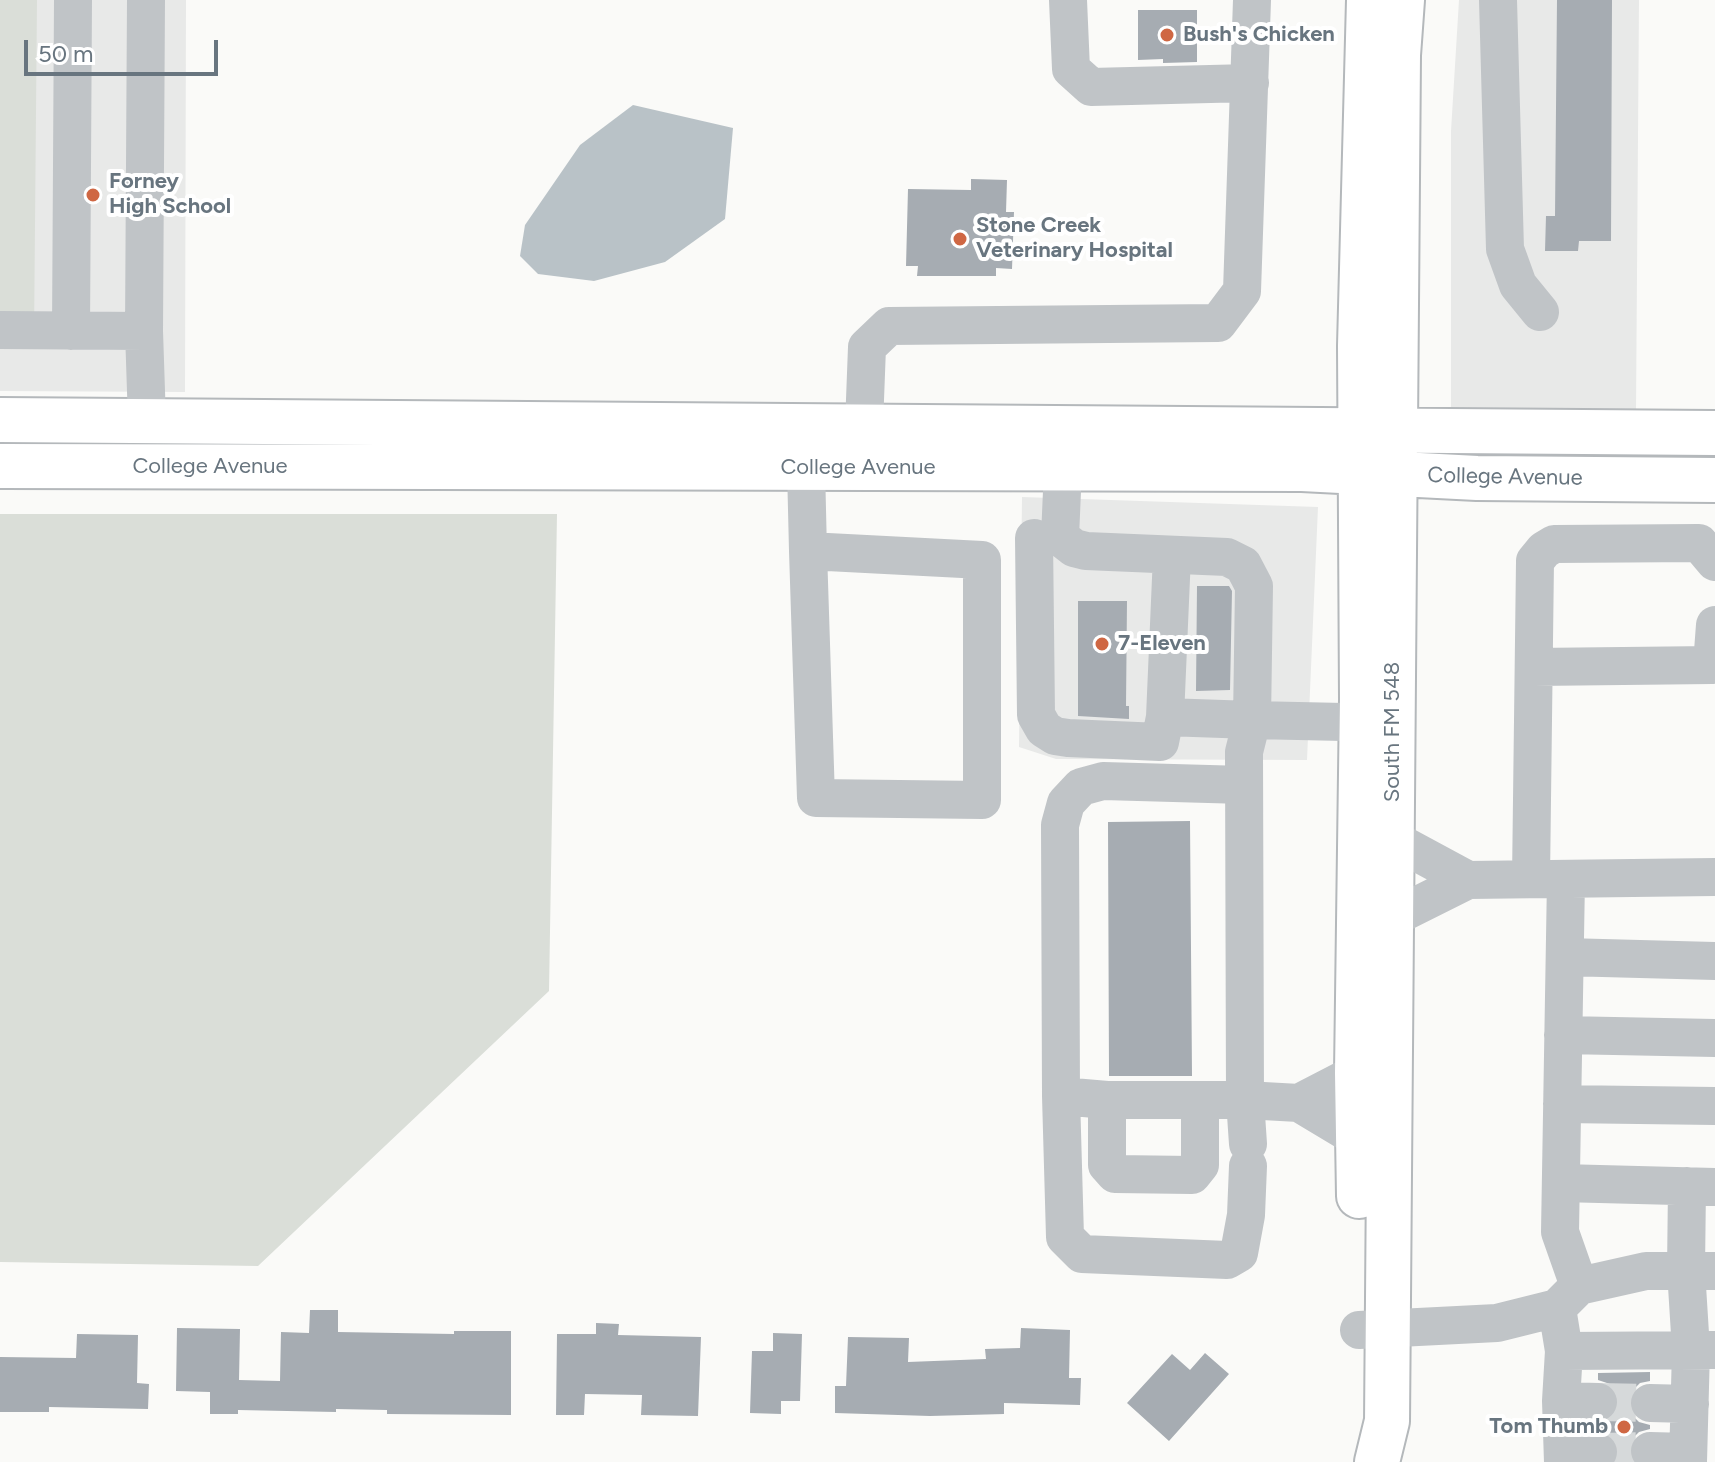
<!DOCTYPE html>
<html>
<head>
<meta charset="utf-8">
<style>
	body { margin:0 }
	#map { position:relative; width:1715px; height:1462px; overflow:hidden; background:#fafaf8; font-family:Figtree,sans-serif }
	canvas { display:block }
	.scale { position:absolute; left:24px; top:40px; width:194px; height:36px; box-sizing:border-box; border:4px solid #68757f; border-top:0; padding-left:10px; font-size:24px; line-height:28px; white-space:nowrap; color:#68757f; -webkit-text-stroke:6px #fff; paint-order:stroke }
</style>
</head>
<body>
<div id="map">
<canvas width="1715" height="1462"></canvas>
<div class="scale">50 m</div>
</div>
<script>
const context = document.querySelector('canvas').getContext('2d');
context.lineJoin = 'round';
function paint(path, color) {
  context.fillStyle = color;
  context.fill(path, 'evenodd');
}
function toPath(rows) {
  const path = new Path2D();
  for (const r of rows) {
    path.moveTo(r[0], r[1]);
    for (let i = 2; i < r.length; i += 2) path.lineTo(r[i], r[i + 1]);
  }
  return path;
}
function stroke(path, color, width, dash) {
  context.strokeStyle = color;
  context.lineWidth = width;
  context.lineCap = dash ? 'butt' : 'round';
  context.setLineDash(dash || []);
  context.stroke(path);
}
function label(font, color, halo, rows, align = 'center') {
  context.font = font + ' Figtree,sans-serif';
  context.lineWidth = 8;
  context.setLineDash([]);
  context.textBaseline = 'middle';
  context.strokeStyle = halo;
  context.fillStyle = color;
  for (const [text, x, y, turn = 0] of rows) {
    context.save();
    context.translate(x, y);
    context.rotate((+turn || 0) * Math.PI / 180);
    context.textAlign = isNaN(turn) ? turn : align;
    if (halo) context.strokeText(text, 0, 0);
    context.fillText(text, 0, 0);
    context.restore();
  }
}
paint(toPath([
	[0,0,186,0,185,392,0,391],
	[1459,0,1639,0,1636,410,1451,411,1451,131],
	[1022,497,1318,507,1307,760,1056,759,1019,747]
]), '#e8e9e8');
paint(toPath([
	[0,0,37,0,34,337,0,337],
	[0,514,557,514,549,991,258,1266,0,1262]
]), '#daded8');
paint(toPath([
	[633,105,733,128,725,219,665,262,594,281,538,274,520,256,525,225,580,145]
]), '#b9c2c7');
paint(toPath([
	[1557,0,1612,0,1611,241,1579,241,1578,251,1545,251,1546,216,1555,216],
	[1138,10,1197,10,1197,62,1163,63,1163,59,1138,60],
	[971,179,1007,180,1006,212,1014,212,1012,269,996,268,996,276,917,276,918,266,906,266,908,189,971,190],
	[1197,586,1229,586,1232,591,1230,690,1196,691],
	[1078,601,1127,601,1126,706,1129,706,1129,719,1078,716],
	[1190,821,1192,1076,1109,1076,1108,822],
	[310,1310,338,1310,338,1332,454,1334,454,1331,511,1331,511,1415,387,1414,387,1410,336,1409,336,1412,238,1410,238,1414,210,1414,210,1392,176,1391,177,1328,240,1329,239,1380,280,1381,281,1332,309,1333],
	[596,1323,619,1324,618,1335,701,1337,698,1416,641,1415,642,1395,585,1394,584,1415,556,1415,557,1334,596,1334],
	[1021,1328,1070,1330,1069,1378,1081,1378,1080,1405,1004,1403,1004,1414,930,1416,835,1413,835,1386,846,1386,848,1337,909,1338,908,1362,986,1359,985,1349,1020,1348],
	[773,1333,802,1334,800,1401,781,1401,781,1414,750,1413,752,1351,773,1351],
	[77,1334,138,1335,137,1383,149,1384,148,1409,49,1407,49,1412,0,1412,0,1357,76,1358],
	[1205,1353,1229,1374,1169,1441,1127,1403,1172,1354,1190,1370],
	[1650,1372,1650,1381,1640,1383,1632,1391,1628,1403,1631,1414,1639,1422,1650,1425,1650,1429,1639,1432,1631,1440,1628,1451,1631,1462,1617,1462,1620,1452,1617,1441,1609,1433,1598,1430,1598,1424,1608,1422,1616,1414,1620,1402,1617,1391,1610,1384,1598,1380,1598,1373]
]), '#a6acb2');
stroke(toPath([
	[1598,1402,1650,1403],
	[1598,1452,1650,1451]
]), '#d6d9da', 38, [38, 19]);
const major = toPath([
	[0,420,1715,433],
	[0,466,1302,469,1477,478,1715,480],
	[1359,1196,1357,1073,1362,699,1360,346,1369,0],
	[1377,1462,1387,1421,1398,55,1402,0]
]);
stroke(major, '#b4b8bb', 48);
stroke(toPath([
	[1068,0,1071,69,1091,87,1250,83],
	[1498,0,1505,249,1518,285,1540,312],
	[0,330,144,331,147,421],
	[71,331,73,0],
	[144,331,146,0],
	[864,426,867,347,889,326,1218,323,1242,291,1252,0],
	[806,468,808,551,816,798,982,800,982,560,808,551],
	[1063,468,1060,537,1074,548,1086,551,1227,557,1243,565,1254,586,1252,720,1390,723],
	[1034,538,1036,715,1044,729,1055,736,1068,738,1160,742,1165,717,1252,720,1244,752,1245,1100,1299,1103,1359,1139],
	[1534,667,1712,665,1715,625],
	[1165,717,1172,555],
	[1244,785,1103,781,1081,787,1066,803,1060,825,1061,1096,1107,1100,1245,1100,1248,1144],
	[1531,879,1535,561,1544,550,1554,544,1699,543,1715,562],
	[1566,879,1560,1232,1579,1286],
	[1468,880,1715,877],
	[1392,918,1468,880,1392,839],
	[1565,957,1715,961],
	[1563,1035,1715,1038],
	[1061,1096,1065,1237,1082,1254,1227,1260,1239,1253,1246,1215,1248,1166],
	[1107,1100,1107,1165,1115,1174,1192,1175,1200,1165,1200,1100],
	[1299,1103,1357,1073],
	[1562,1104,1715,1106],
	[1561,1183,1715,1187],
	[1687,1186,1686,1270,1691,1350,1688,1462],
	[1557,1308,1564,1351,1561,1401,1563,1462],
	[1359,1330,1497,1323,1557,1308,1579,1286,1646,1271,1715,1271],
	[1564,1351,1715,1350],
	[1561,1401,1598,1402],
	[1650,1403,1690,1404],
	[1650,1451,1688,1452],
	[1563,1453,1598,1452]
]), '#c0c4c7', 38);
stroke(major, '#fff', 44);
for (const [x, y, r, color] of [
	[1167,35,8,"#cf6743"],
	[93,195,8,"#cf6743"],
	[960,239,8,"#cf6743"],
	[1102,644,8,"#cf6743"],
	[1624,1427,8,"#cf6743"]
]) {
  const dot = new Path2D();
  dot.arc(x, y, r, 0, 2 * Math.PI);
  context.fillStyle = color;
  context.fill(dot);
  stroke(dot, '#fff', 3);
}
label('bold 22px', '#68757f', '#fff', [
	["Bush's Chicken",1183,35],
	["Forney",109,182],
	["High School",109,207],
	["Stone Creek",976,226],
	["Veterinary Hospital",976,251],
	["7-Eleven",1118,644],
	["Tom Thumb",1608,1427,"right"]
], 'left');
label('22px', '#68757f', '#fff', [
	["College Avenue",210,467],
	["College Avenue",858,468],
	["College Avenue",1505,477,1],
	["South FM 548",1393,732,-90]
]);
</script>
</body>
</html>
